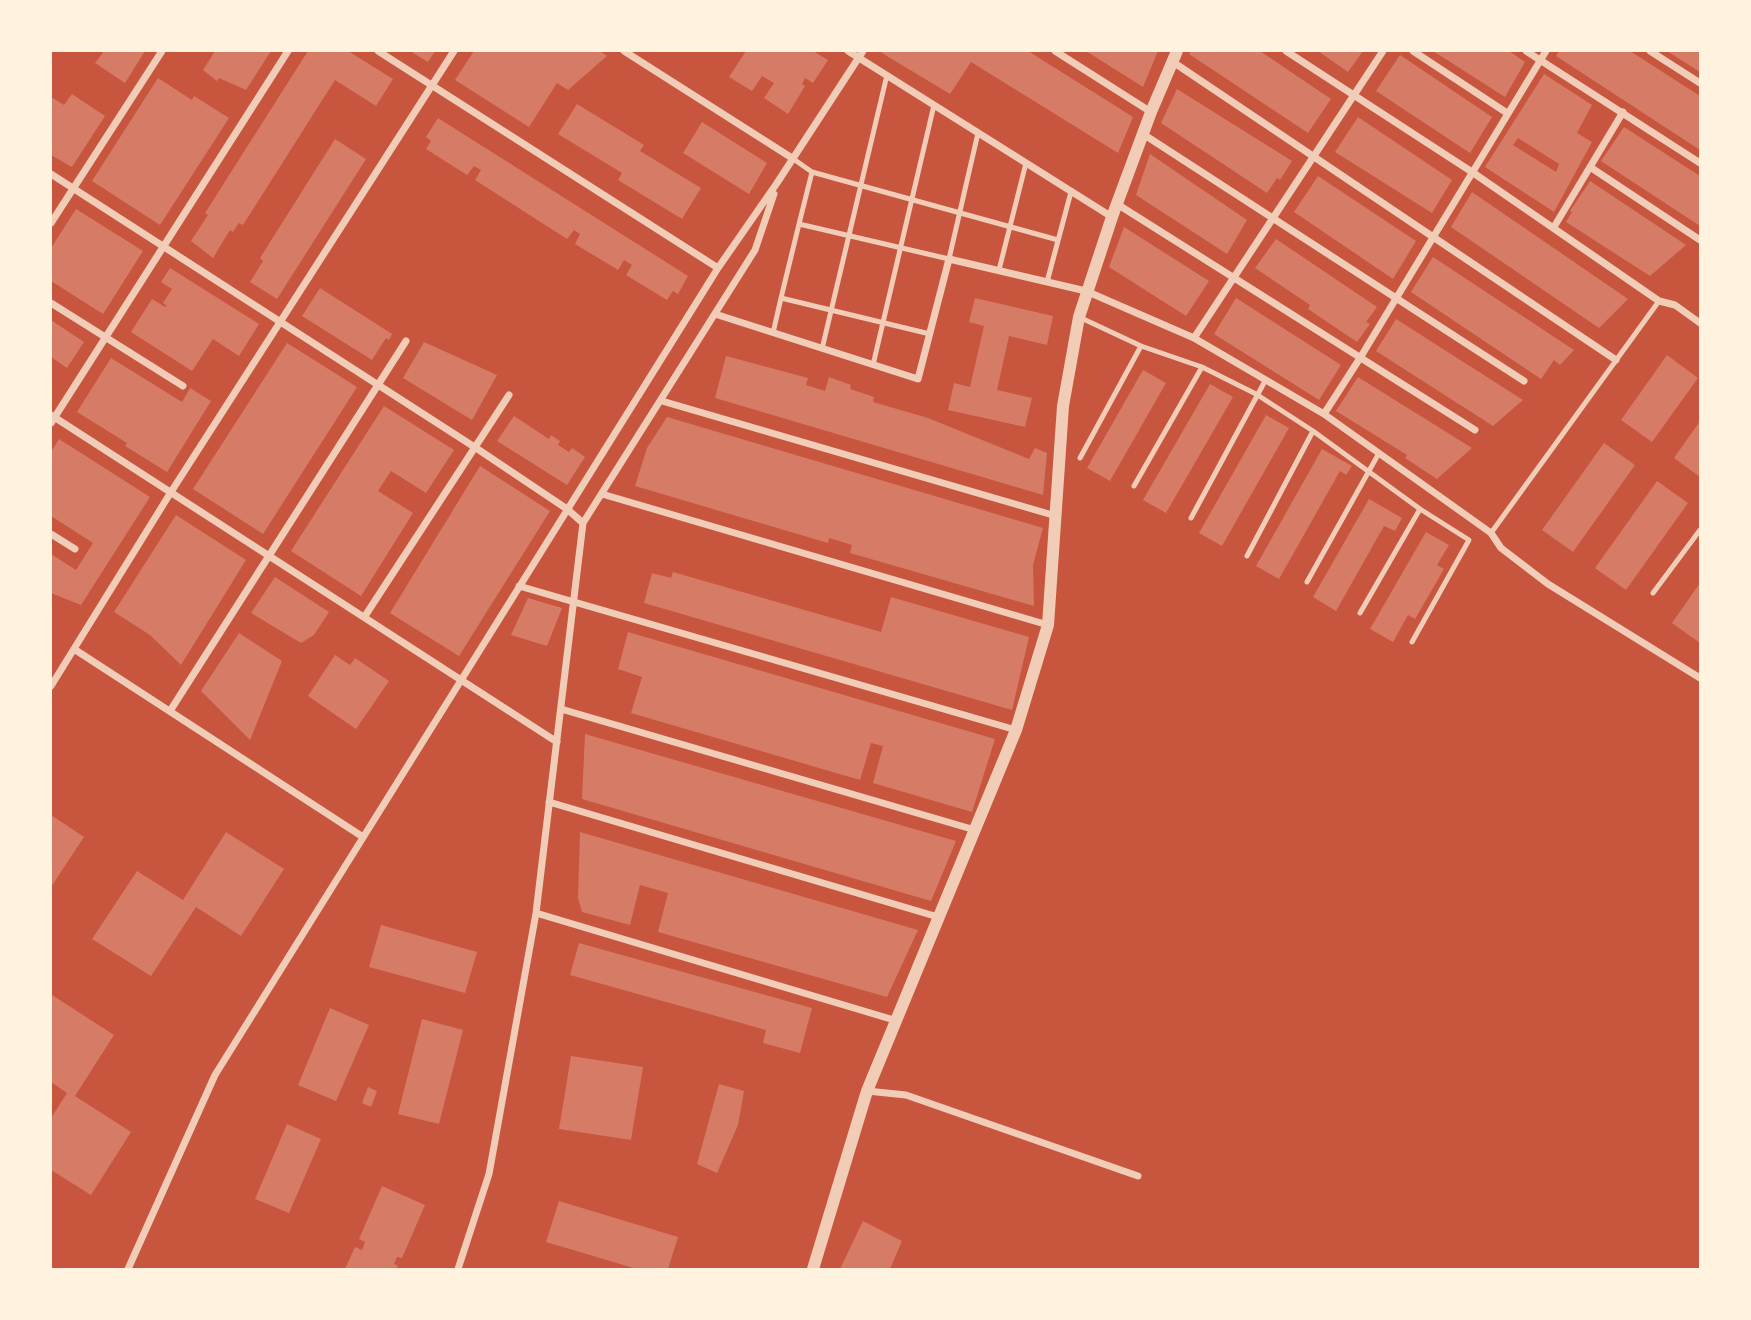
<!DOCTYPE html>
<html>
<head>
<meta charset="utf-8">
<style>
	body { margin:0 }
	#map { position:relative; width:1751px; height:1320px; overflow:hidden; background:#c8553d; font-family:"Asap Condensed",sans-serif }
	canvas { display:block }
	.frame { position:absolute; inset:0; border:52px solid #fff3e0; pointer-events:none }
</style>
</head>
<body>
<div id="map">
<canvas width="1751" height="1320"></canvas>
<div class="frame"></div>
</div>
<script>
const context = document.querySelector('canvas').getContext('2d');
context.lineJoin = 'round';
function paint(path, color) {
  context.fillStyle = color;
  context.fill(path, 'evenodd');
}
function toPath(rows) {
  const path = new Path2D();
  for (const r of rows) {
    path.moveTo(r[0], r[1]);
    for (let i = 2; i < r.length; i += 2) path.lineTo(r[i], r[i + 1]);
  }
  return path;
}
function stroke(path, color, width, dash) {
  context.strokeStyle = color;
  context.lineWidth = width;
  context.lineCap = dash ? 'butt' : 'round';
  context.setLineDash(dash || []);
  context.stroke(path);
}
paint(toPath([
	[104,51,145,51,125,83,95,63],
	[215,51,271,51,246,90,219,78,217,81,203,70],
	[308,51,348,51,393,79,376,106,335,80,243,225,239,223,233,232,230,230,213,258,191,241,208,215,205,213],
	[410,51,435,51,428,62],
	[474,51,600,51,607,56,568,90,557,83,529,127,455,80],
	[746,51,813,51,828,60,813,83,805,78,802,84,805,86,788,114,764,98,774,83,762,76,752,91,729,77],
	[883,51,1028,51,1133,117,1118,153,971,62,950,94,882,53],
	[1086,51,1158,51,1143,87],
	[1191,51,1260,51,1331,99,1308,133,1189,54],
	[1318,51,1363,51,1348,72],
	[1433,51,1509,51,1525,62,1505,97],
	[1559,51,1630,51,1700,96,1700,150,1556,56],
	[1667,51,1700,51,1700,72],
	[1400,55,1492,117,1470,153,1376,91],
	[1544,74,1592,105,1577,133,1592,142,1554,212,1485,167],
	[1518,138,1559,164,1556,172,1513,145],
	[158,78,192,100,194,96,229,118,160,225,92,181],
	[1177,89,1292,161,1280,180,1277,178,1267,193,1161,123],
	[72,94,105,116,72,167,51,155,51,97,64,105],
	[577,104,644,145,640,151,701,188,682,219,618,180,622,173,558,134],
	[1358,117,1452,180,1432,213,1335,152],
	[438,118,688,276,678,294,673,291,667,300,626,275,632,265,624,260,618,270,575,244,580,234,574,230,567,239,475,180,481,170,474,166,467,175,426,149,431,141,426,137],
	[702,122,767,163,749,194,683,153],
	[1624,127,1700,176,1700,226,1601,161],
	[335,139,366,159,277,299,250,282,263,261,260,258],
	[1150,154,1247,220,1227,254,1136,195],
	[1318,176,1416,241,1393,279,1294,212],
	[1590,181,1686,245,1650,276,1566,222,1572,212,1570,211],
	[1472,192,1628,299,1599,328,1451,227],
	[76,209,143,251,103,314,51,281,51,248],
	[1124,227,1209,281,1186,316,1109,267],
	[1276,239,1377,307,1366,322,1370,324,1357,342,1308,309,1310,305,1255,268],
	[1433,257,1574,350,1560,365,1554,360,1541,379,1411,292],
	[170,268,259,324,239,356,213,339,192,371,131,332,152,299,165,307,167,306,163,303,172,289,161,282],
	[320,288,392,334,389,340,386,338,372,360,302,316],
	[975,298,1053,316,1047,345,1009,336,997,390,1032,398,1025,427,948,410,954,383,970,387,984,326,969,322],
	[1236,298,1341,365,1319,400,1214,334],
	[1396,319,1523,400,1493,426,1376,351],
	[51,320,84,342,67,368,51,357],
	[424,342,497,375,472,420,403,378],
	[287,343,357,387,263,534,193,489],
	[1667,355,1698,378,1652,442,1621,420],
	[726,356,808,378,806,385,825,391,829,377,851,385,850,389,874,397,873,402,928,418,1029,459,1035,448,1047,453,1043,495,715,398],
	[111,358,182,402,190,388,211,401,167,472,125,446,127,443,77,412],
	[1143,370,1166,383,1110,481,1087,468],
	[1358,377,1472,448,1437,479,1405,458,1407,455,1336,411],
	[1210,384,1233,397,1166,513,1143,500],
	[384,406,454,450,426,493,391,471,378,491,413,513,361,596,291,551],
	[1266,415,1289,428,1222,546,1199,533],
	[514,416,549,439,551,435,560,441,558,445,569,452,572,448,585,457,567,485,497,441],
	[667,417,1043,528,1033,565,1034,606,850,553,852,545,829,538,828,543,635,486,647,448],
	[1700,421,1700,477,1674,458],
	[59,439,150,497,81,605,51,593,51,554,76,570,93,543,51,516,51,452],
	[1604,443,1635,465,1573,552,1542,530],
	[1322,449,1352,466,1346,475,1340,471,1279,579,1256,566],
	[480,466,550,511,459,656,390,613],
	[1657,481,1688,503,1626,590,1595,568],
	[1369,499,1402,518,1395,531,1384,526,1336,611,1313,597],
	[176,515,246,560,181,665,150,635,114,612],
	[1426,532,1449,545,1437,565,1444,569,1415,619,1408,615,1393,642,1370,629],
	[673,572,881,632,891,597,1029,637,1012,710,644,603,652,573,671,578],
	[275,577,329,612,314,635,301,643,251,613],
	[1700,583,1700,643,1672,623],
	[528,598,562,608,547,646,511,635],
	[628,632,995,739,972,812,873,783,883,746,871,743,860,780,631,713,642,677,618,669],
	[239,633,282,661,250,740,201,691],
	[335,655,350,665,355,658,389,681,356,729,308,696],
	[585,734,956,841,931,901,582,799],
	[51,815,84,837,51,887],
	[226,832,284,869,241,936,196,907,151,976,92,939,137,871,183,900],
	[580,832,918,930,887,997,658,932,668,893,640,885,630,925,582,912,578,898],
	[381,925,477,952,465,993,369,967],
	[579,943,812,1008,800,1053,763,1043,766,1030,570,975],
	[52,995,114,1035,75,1096,131,1132,91,1195,51,1170,51,1118,67,1093,51,1082],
	[330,1008,369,1025,336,1101,298,1085],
	[422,1019,463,1030,439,1124,398,1114],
	[571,1056,643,1067,631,1140,559,1129],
	[719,1084,744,1091,738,1125,717,1173,697,1164],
	[368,1087,377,1091,371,1107,362,1103],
	[287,1124,321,1139,289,1213,255,1199],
	[382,1186,425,1205,402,1258,397,1257,394,1264,398,1266,396,1269,345,1269,355,1247,362,1250,365,1242,359,1239],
	[559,1201,678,1237,668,1269,637,1269,546,1242],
	[863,1221,902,1241,890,1269,840,1269]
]), '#d67c66');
stroke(toPath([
	[792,158,812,172,799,224],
	[812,172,1058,240],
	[999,270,1026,163],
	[1047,282,1071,192],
	[781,298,799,224,949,259,978,133],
	[1079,317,1141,346,1202,367,1256,394,1313,431,1420,509,1469,540,1412,642],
	[773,333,781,298,930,334],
	[822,349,887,75],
	[873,365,934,105],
	[1080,458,1141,346],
	[1134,486,1202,367],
	[1191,518,1265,381],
	[1491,533,1659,301],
	[1247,556,1313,431],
	[1307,582,1379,453],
	[1653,593,1700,530],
	[1360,613,1420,509]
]), '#f1ccb7', 5);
stroke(toPath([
	[378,51,718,268],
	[624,51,792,158],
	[848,51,1112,217],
	[1055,51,1151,112],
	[1286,51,1472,172,1659,301,1675,305,1700,323],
	[1413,51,1507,113],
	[1526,51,1700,163],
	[1650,51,1700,83],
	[1173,62,1616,360],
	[1143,134,1524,381],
	[1590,167,1700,240],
	[51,174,476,448,567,509,583,523,536,913,489,1174,458,1269],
	[1117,204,1475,430],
	[51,223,162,51],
	[1554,227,1623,112],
	[51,303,183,386],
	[715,314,918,379,949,259,1086,291,1194,338,1324,414,1491,533,1501,548,1548,584,1700,678],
	[1194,338,1383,51],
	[662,401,1056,516],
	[1324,414,1360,358,1546,51],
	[51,415,557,742],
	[51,423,288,51],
	[602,494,1048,625],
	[583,523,755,250,774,194],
	[51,534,75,549],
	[519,586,1016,730],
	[365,616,509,395],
	[74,649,363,837],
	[51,686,171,492,454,51],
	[561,709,975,830],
	[170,711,406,341],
	[549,802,938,917],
	[536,913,894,1020],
	[867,1091,906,1095,1138,1176],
	[128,1269,215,1075,718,268,777,183,863,51]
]), '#f1ccb7', 7);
stroke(toPath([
	[813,1269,867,1091,1016,730,1048,625,1063,406,1079,317,1112,217,1151,112,1177,51]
]), '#f1ccb7', 12);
</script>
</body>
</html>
